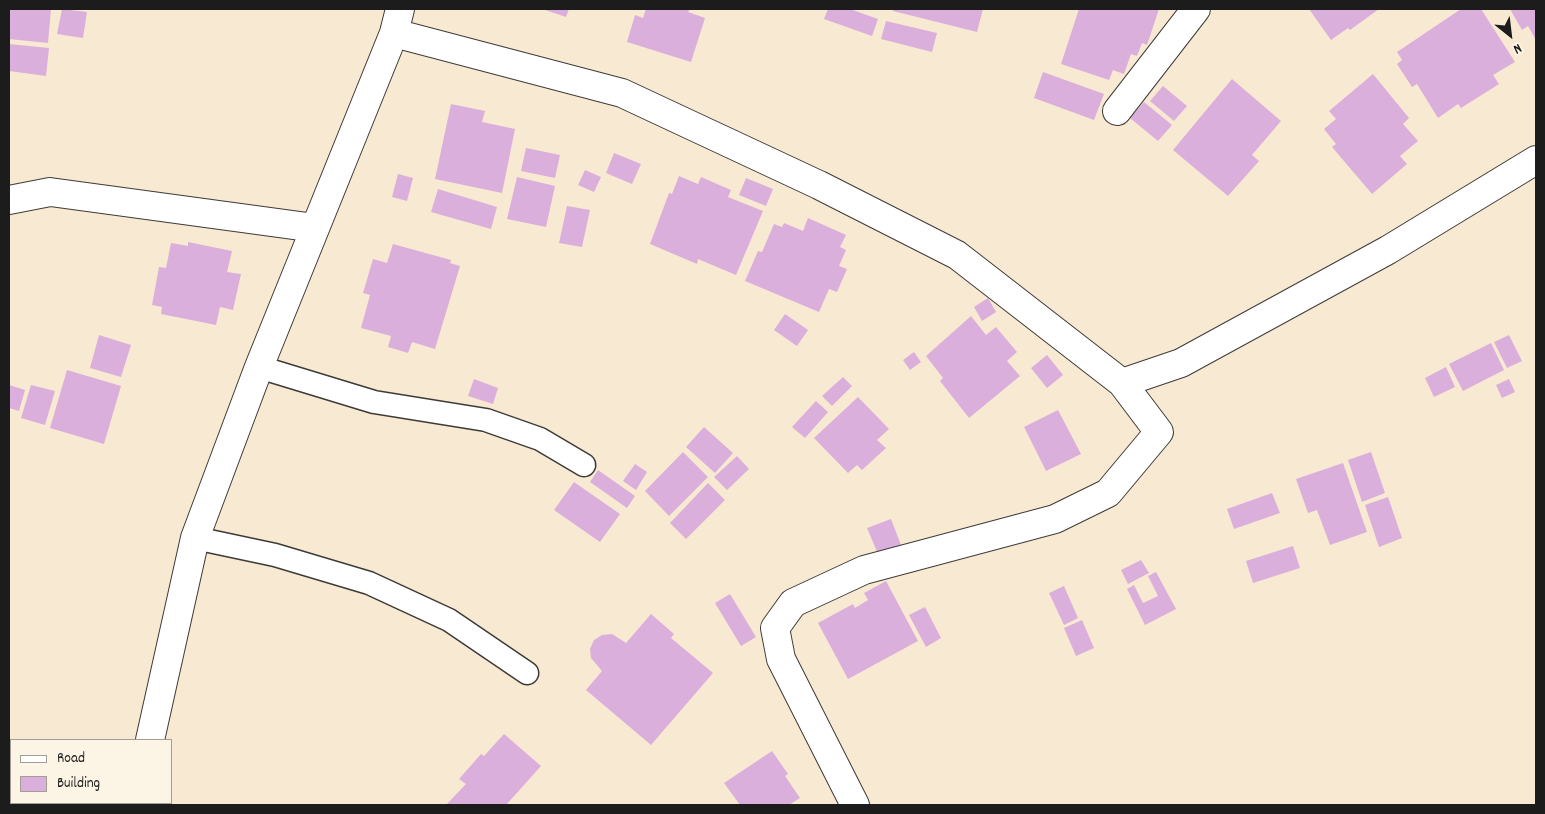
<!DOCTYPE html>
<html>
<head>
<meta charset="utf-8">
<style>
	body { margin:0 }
	#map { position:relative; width:1545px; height:814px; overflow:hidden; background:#f8e9d2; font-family:Dekko,sans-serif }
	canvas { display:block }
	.frame { position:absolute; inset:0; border:10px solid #1c1c1c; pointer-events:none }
	.legend { position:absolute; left:10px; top:739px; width:162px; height:65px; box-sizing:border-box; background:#fcf5e5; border:1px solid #a29e95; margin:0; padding:6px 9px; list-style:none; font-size:15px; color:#1c1c1c }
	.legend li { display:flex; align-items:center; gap:10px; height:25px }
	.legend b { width:25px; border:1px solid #a29e95 }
	.north { position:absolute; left:1485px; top:10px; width:50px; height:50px; -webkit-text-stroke:4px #fcf5e5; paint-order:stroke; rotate:151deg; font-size:14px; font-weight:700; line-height:20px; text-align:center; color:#1c1c1c }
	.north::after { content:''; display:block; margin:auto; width:18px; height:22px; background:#1c1c1c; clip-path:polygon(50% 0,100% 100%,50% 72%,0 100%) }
</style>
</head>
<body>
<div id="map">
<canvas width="1545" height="814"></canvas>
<div class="frame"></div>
<ul class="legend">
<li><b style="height:6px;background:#fff"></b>Road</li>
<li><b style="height:14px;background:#dbafdc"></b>Building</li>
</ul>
<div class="north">N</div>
</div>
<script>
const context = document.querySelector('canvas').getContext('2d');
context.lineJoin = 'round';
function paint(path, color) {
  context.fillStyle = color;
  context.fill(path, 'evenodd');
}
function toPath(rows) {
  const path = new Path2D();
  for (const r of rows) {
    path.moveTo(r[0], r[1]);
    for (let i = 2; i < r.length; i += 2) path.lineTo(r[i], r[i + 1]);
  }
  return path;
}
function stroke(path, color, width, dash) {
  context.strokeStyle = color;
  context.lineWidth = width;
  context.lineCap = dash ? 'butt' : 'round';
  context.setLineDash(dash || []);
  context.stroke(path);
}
paint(toPath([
	[10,9,51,9,48,43,9,39],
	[62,9,87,12,83,38,57,34],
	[542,9,569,9,566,17],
	[646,9,690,9,688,12,705,18,691,62,627,42,635,15,643,18],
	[828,9,850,9,878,19,872,36,824,19],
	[894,9,983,9,977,32,893,11],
	[1079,9,1159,9,1147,45,1142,43,1137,56,1131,54,1124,74,1113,70,1109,80,1061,64],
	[1309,9,1379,9,1350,30,1348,28,1331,40],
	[1461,9,1481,9,1515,62,1493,75,1499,84,1461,108,1458,104,1438,118,1417,84,1412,87,1397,64,1402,60,1397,52],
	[1510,9,1536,9,1536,40,1528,26,1522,30],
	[886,21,937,33,932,52,881,39],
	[9,44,49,48,46,76,9,71],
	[1043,72,1104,94,1094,120,1034,98],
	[1373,74,1409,118,1403,124,1418,141,1400,156,1407,164,1372,194,1332,147,1336,144,1324,129,1336,119,1329,111],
	[1232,79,1281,121,1252,155,1259,161,1228,196,1173,150],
	[1163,86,1187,106,1174,121,1150,101],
	[1144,102,1172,125,1158,141,1130,118],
	[451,104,485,111,482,122,515,129,502,193,435,179],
	[526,148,560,155,555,178,521,171],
	[614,153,641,164,632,184,606,173],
	[585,170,601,177,594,192,578,185],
	[398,174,413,178,407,201,392,197],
	[679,176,698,184,701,177,731,190,728,197,763,211,736,275,698,259,697,264,650,244,669,193,672,194],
	[517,177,555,186,546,227,507,219],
	[746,178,773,189,766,206,739,195],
	[438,189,497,207,491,229,431,212],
	[567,206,590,210,582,247,559,243],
	[808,218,846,235,840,247,846,250,839,266,847,269,837,292,829,289,819,312,745,281,758,251,762,252,774,224,782,227,784,223,803,231],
	[188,242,232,251,227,272,241,274,233,310,220,307,216,325,161,314,162,307,152,305,159,267,166,268,171,243,188,246],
	[393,244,451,260,450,263,460,266,435,349,412,342,408,353,388,347,391,336,361,328,370,295,363,293,373,259,387,263],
	[988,298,996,312,982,321,974,307],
	[785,314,808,330,797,346,774,330],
	[971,316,986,335,996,327,1017,352,1007,361,1020,376,969,418,940,381,943,378,926,356],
	[99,335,131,345,121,377,90,368],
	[1509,335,1522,361,1507,368,1494,342],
	[1491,343,1504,370,1463,391,1449,364],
	[914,352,921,362,910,370,903,360],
	[1047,355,1063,375,1047,388,1031,368],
	[1446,367,1455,387,1434,397,1425,378],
	[67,370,121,386,104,444,50,428],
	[843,377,852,386,832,406,822,396],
	[474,379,498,388,493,404,468,396],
	[1509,379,1515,392,1502,398,1496,385],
	[9,385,25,390,19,411,9,408],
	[31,385,55,391,45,425,21,418],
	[858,397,889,429,877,440,886,448,862,470,857,465,848,473,814,438],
	[816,401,828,412,805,438,792,427],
	[1058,410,1081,454,1046,471,1024,427],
	[704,427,733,453,715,473,686,447],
	[683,452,708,477,669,516,645,491],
	[1371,452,1385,493,1362,502,1348,460],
	[737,456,749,469,727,490,714,477],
	[1343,463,1367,532,1330,545,1317,510,1308,513,1296,479],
	[635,464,647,472,636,490,623,481],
	[598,470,635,496,627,508,590,482],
	[574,482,620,514,600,542,554,510],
	[708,483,725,500,686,539,670,523],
	[1272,493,1280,513,1234,529,1227,509],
	[1388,497,1402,538,1379,547,1365,505],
	[891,519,901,545,878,554,867,528],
	[1293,546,1300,568,1253,583,1246,561],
	[1141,560,1149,573,1128,584,1121,570],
	[1156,572,1176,609,1145,625,1127,589,1134,585,1143,603,1158,596,1148,576],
	[886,581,918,641,848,679,818,623,853,604,855,608,868,600,864,593],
	[1064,586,1078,618,1064,625,1049,593],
	[730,594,756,637,741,646,715,603],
	[925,607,941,638,926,647,909,615],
	[651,614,674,634,671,638,713,673,651,745,586,690,602,671,591,658,590,649,594,640,602,635,612,634,626,643],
	[1082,620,1094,648,1076,656,1064,628],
	[504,734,541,766,506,805,446,805,466,784,459,779,481,754,484,756],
	[772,751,788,774,785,776,800,798,789,805,740,805,724,783]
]), '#dbafdc');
const lane = toPath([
	[259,367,374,402,486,420,540,439,584,465],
	[195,538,275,555,369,583,449,620,527,673]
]);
const street = toPath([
	[394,33,622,93,819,185,957,255,1122,383,1181,363,1388,250,1536,160],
	[1117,111,1196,9],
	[9,200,50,192,315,228],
	[150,740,195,538,259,367,394,33,400,9],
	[9,775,11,775],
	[145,803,155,805],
	[855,805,781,659,775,628,793,603,864,570,1055,519,1108,493,1159,432,1122,383]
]);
stroke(lane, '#3d3b37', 25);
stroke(street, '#3d3b37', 30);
stroke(lane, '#fff', 22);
stroke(street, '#fff', 28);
</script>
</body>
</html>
